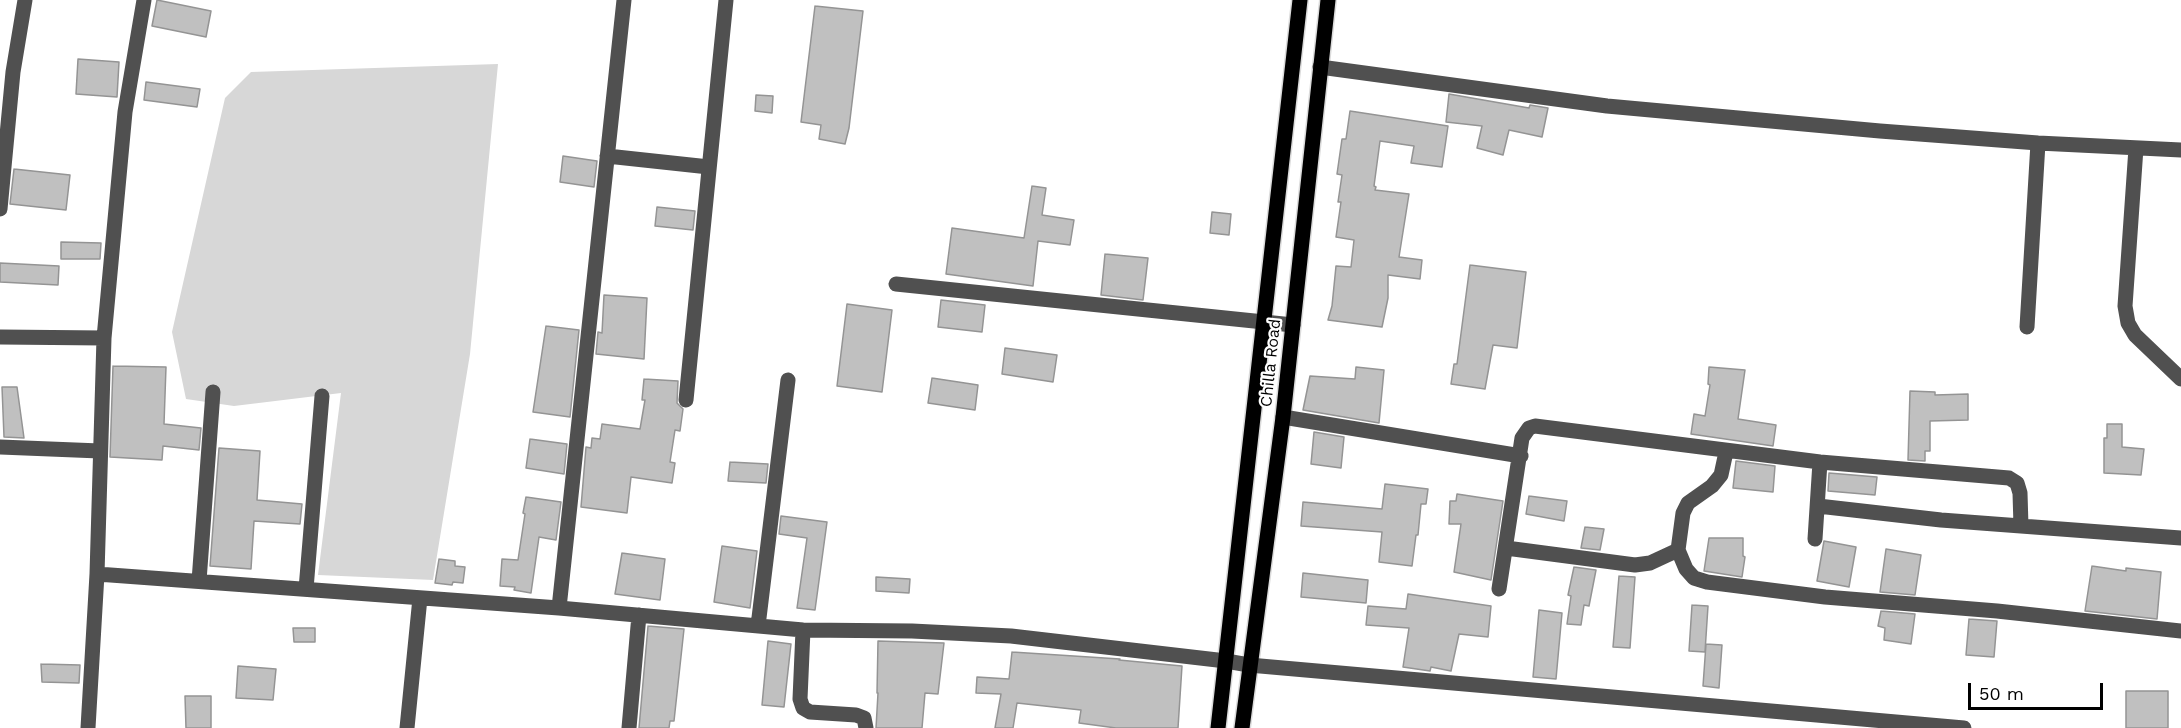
<!DOCTYPE html>
<html>
<head>
<meta charset="utf-8">
<style>
	body { margin:0 }
	#map { position:relative; width:2181px; height:728px; overflow:hidden; background:#fff; font-family:"Work Sans",sans-serif }
	canvas { display:block }
	.scale { position:absolute; left:1968px; top:683px; width:135px; height:27px; box-sizing:border-box; border:3px solid #000; border-top:0; padding-left:8px; font-size:18px; line-height:21px; white-space:nowrap; color:#000; -webkit-text-stroke:4px #fff; paint-order:stroke }
</style>
</head>
<body>
<div id="map">
<canvas width="2181" height="728"></canvas>
<div class="scale">50 m</div>
</div>
<script>
const context = document.querySelector('canvas').getContext('2d');
context.lineJoin = 'round';
function paint(path, color) {
  context.fillStyle = color;
  context.fill(path, 'evenodd');
}
function toPath(rows) {
  const path = new Path2D();
  for (const r of rows) {
    path.moveTo(r[0], r[1]);
    for (let i = 2; i < r.length; i += 2) path.lineTo(r[i], r[i + 1]);
  }
  return path;
}
function stroke(path, color, width, dash) {
  context.strokeStyle = color;
  context.lineWidth = width;
  context.lineCap = dash ? 'butt' : 'round';
  context.setLineDash(dash || []);
  context.stroke(path);
}
function label(font, color, halo, rows, align = 'center') {
  context.font = font + ' "Work Sans",sans-serif';
  context.lineWidth = 4.5;
  context.setLineDash([]);
  context.textBaseline = 'middle';
  context.strokeStyle = halo;
  context.fillStyle = color;
  for (const [text, x, y, turn = 0] of rows) {
    context.save();
    context.translate(x, y);
    context.rotate((+turn || 0) * Math.PI / 180);
    context.textAlign = isNaN(turn) ? turn : align;
    if (halo) context.strokeText(text, 0, 0);
    context.fillText(text, 0, 0);
    context.restore();
  }
}
paint(toPath([
	[498,64,470,354,433,580,318,575,341,393,234,406,186,399,172,332,225,98,251,72]
]), '#d7d7d7');
const building = toPath([
	[157,0,211,11,206,37,152,26,157,0],
	[815,6,863,11,849,128,845,144,819,139,821,125,801,122,815,6],
	[78,59,119,62,117,97,76,94,78,59],
	[146,82,200,89,197,107,144,100,146,82],
	[1449,94,1529,108,1530,105,1548,108,1542,137,1509,130,1503,155,1477,148,1482,126,1446,122,1449,94],
	[756,95,773,96,772,113,755,111,756,95],
	[1350,111,1448,126,1442,167,1411,163,1414,146,1380,141,1374,186,1376,187,1375,190,1409,194,1399,257,1422,260,1420,279,1388,275,1388,298,1382,327,1328,320,1332,306,1336,266,1351,267,1354,240,1336,237,1341,202,1338,202,1342,175,1337,174,1342,139,1346,139,1350,111],
	[563,156,597,161,594,187,560,182,563,156],
	[14,169,70,175,66,210,10,204,14,169],
	[1032,186,1046,188,1042,215,1074,220,1070,245,1038,241,1033,286,946,274,952,228,1024,238,1032,186],
	[657,207,695,211,693,230,655,226,657,207],
	[1212,212,1231,214,1229,235,1210,233,1212,212],
	[61,242,101,243,100,259,61,259,61,242],
	[1105,254,1148,258,1143,300,1101,295,1105,254],
	[0,263,59,266,58,285,0,282,0,263],
	[1470,265,1526,272,1517,348,1493,345,1485,389,1451,384,1454,364,1457,364,1470,265],
	[604,295,647,298,644,359,596,354,598,332,602,333,604,295],
	[941,300,985,305,982,332,938,327,941,300],
	[847,304,892,310,882,392,837,386,847,304],
	[546,326,579,330,570,417,533,412,546,326],
	[1005,348,1057,355,1053,382,1002,374,1005,348],
	[113,366,166,367,164,424,201,428,199,450,163,446,162,460,110,457,113,366],
	[1356,367,1384,370,1379,423,1303,410,1310,376,1355,379,1356,367],
	[1709,367,1745,370,1738,419,1776,425,1773,446,1691,434,1694,414,1705,416,1710,385,1708,384,1709,367],
	[932,378,978,385,975,410,928,403,932,378],
	[644,379,678,381,677,403,683,409,680,431,675,430,670,462,675,463,672,483,631,477,627,513,581,507,586,447,591,448,592,438,600,439,602,424,640,429,645,400,642,400,644,379],
	[2,387,17,387,24,438,4,437,2,387],
	[1910,391,1935,392,1935,395,1968,394,1968,420,1930,421,1930,451,1925,451,1925,461,1908,460,1910,391],
	[2107,424,2122,424,2122,447,2144,449,2141,475,2104,473,2104,438,2107,438,2107,424],
	[1314,432,1344,437,1341,468,1311,464,1314,432],
	[530,439,567,444,564,474,526,468,530,439],
	[219,448,260,451,257,500,302,504,300,524,254,521,251,569,210,566,219,448],
	[1736,461,1775,466,1773,492,1733,488,1736,461],
	[730,462,768,464,766,483,728,481,730,462],
	[1829,473,1877,477,1875,495,1828,491,1829,473],
	[1385,484,1428,489,1426,504,1421,504,1418,535,1416,535,1412,566,1379,562,1382,532,1301,526,1303,502,1382,509,1385,484],
	[1457,494,1503,501,1491,580,1454,572,1461,524,1449,524,1450,501,1456,501,1457,494],
	[1529,496,1567,501,1564,521,1526,514,1529,496],
	[526,497,561,502,556,540,539,537,531,593,514,590,515,587,500,586,502,559,518,560,525,514,523,513,526,497],
	[781,516,827,522,815,610,797,608,807,538,779,534,781,516],
	[1585,527,1604,529,1600,550,1581,548,1585,527],
	[1709,538,1743,538,1743,556,1745,557,1742,577,1704,571,1709,538],
	[1824,541,1856,547,1849,587,1817,581,1824,541],
	[722,546,757,551,750,608,714,602,722,546],
	[1886,549,1921,555,1915,595,1880,592,1886,549],
	[622,553,665,559,660,600,615,594,622,553],
	[439,559,455,561,455,566,465,567,463,583,453,582,452,585,435,583,439,559],
	[2092,566,2126,571,2126,568,2161,572,2157,619,2085,611,2092,566],
	[1574,567,1596,570,1589,606,1584,605,1581,625,1567,624,1571,596,1568,595,1574,567],
	[1303,573,1368,580,1366,603,1301,597,1303,573],
	[1619,576,1635,577,1630,648,1613,647,1619,576],
	[876,577,910,579,909,593,876,591,876,577],
	[1408,594,1491,606,1488,637,1459,634,1451,671,1431,667,1430,671,1403,667,1409,628,1366,625,1368,606,1406,609,1408,594],
	[1692,605,1708,606,1705,652,1689,651,1692,605],
	[1539,610,1562,613,1556,679,1533,677,1539,610],
	[1881,611,1915,614,1911,644,1884,640,1885,628,1878,626,1881,611],
	[1969,619,1997,621,1994,657,1966,655,1969,619],
	[648,626,684,629,674,721,670,721,669,728,639,728,648,626],
	[293,628,315,628,315,642,294,642,293,628],
	[768,641,791,644,784,707,762,705,768,641],
	[878,641,944,643,938,694,925,693,922,728,876,728,878,693,877,693,878,641],
	[1706,644,1722,645,1719,688,1703,686,1706,644],
	[1012,652,1120,659,1119,660,1182,666,1178,728,1116,728,1079,723,1081,710,1017,703,1013,728,995,728,1001,694,976,693,977,677,1009,679,1012,652],
	[41,664,80,665,79,683,42,682,41,664],
	[238,666,276,669,273,700,236,698,238,666],
	[2126,691,2168,691,2168,728,2126,728,2126,691],
	[185,696,211,696,211,728,186,728,185,696]
]);
paint(building, '#c0c0c0');
stroke(building, '#949494', 1.5);
const major = toPath([
	[1218,728,1300,0],
	[1242,728,1283,417,1328,0]
]);
stroke(major, '#dbdbdb', 18);
stroke(toPath([
	[1320,67,1607,106,1880,131,2038,143,2181,150],
	[2136,148,2125,306,2128,323,2135,335,2181,379],
	[607,156,709,167],
	[0,209,13,72,25,0],
	[896,284,1293,325],
	[2027,327,2038,143],
	[0,337,104,338],
	[686,400,726,0],
	[1283,417,1521,456],
	[0,447,100,451],
	[1726,452,1721,475,1712,486,1688,503,1683,513,1678,550,1686,569,1694,578,1707,582,1825,597,1997,611,2181,631],
	[1818,506,1941,520,2181,538],
	[1815,539,1820,462],
	[1506,548,1635,565,1650,563,1678,550],
	[97,574,104,338,125,112,144,0],
	[199,581,213,392],
	[306,589,322,396],
	[1499,589,1522,438,1529,428,1535,426,1820,462,2009,478,2017,483,2020,493,2021,526],
	[559,608,624,0],
	[758,626,788,380],
	[803,630,800,699,803,708,810,712,856,715,864,718,866,728],
	[88,728,97,574,559,608,803,630,912,631,1011,636,1226,661,1249,665,1964,728],
	[407,728,420,598],
	[629,728,639,615]
]), '#505050', 15);
stroke(major, '#000', 15);
label('16px', '#000', '#fff', [
	["Chilla Road",1271,363,-84]
]);
</script>
</body>
</html>
